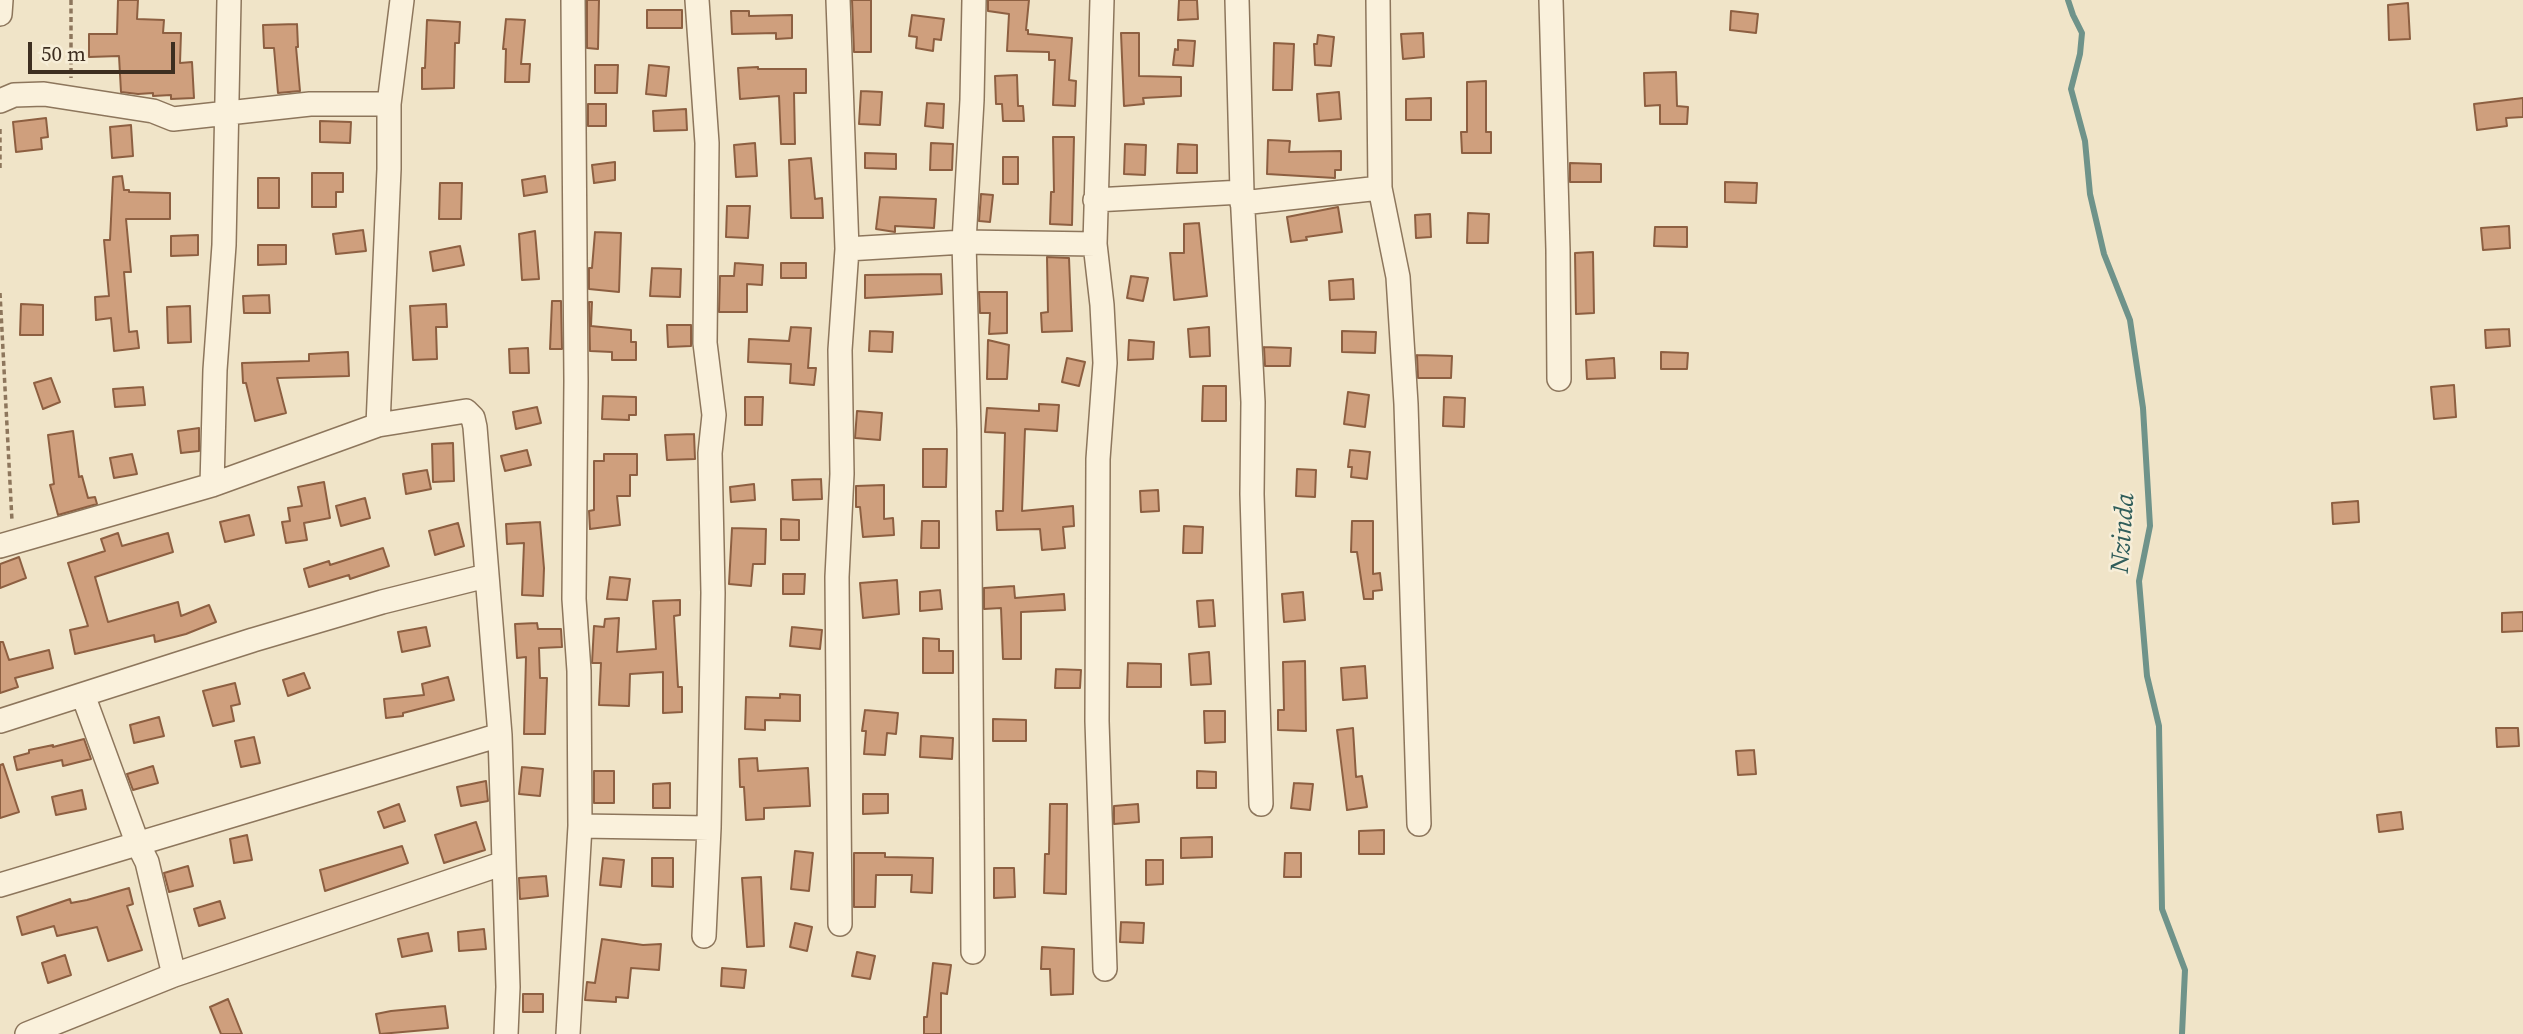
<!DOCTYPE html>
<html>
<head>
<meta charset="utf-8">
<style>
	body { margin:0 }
	#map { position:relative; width:2523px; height:1034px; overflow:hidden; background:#f0e4c8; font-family:"Source Serif 4",serif }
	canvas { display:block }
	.scale { position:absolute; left:28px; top:42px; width:147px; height:32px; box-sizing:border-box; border:4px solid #3d2e20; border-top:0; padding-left:9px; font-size:21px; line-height:24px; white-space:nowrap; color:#3d2e20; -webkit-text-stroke:5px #f7eed8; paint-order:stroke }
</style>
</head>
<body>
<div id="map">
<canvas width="2523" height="1034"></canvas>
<div class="scale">50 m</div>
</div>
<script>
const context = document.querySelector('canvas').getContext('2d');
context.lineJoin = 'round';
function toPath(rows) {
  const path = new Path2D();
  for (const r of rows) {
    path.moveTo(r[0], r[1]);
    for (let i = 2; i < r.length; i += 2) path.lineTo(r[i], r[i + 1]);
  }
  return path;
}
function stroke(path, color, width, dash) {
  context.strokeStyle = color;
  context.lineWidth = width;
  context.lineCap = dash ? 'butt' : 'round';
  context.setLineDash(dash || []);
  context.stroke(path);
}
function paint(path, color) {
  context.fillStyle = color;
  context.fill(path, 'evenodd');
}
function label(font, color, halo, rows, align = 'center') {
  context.font = font + ' "Source Serif 4",serif';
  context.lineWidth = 5;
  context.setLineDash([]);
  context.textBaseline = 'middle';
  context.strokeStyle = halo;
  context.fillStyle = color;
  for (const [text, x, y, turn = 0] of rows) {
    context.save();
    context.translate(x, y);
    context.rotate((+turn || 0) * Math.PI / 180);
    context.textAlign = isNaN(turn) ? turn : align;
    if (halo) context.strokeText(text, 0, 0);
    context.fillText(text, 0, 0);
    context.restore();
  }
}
stroke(toPath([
	[2068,0,2073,15,2082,33,2080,54,2071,89,2085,141,2090,194,2104,254,2130,320,2143,408,2150,526,2139,581,2147,676,2159,726,2162,909,2185,970,2182,1034]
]), '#6f938a', 6);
const building = toPath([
	[118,0,138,0,137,19,164,20,163,33,181,33,180,63,192,62,194,98,171,99,171,95,153,96,153,93,138,94,121,92,119,56,89,57,89,34,117,34,118,0],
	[587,0,599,0,598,49,587,48,587,0],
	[852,0,871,0,871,52,854,52,852,0],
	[988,0,1029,0,1026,30,1028,30,1028,34,1072,38,1069,80,1076,81,1075,106,1053,105,1055,60,1049,60,1049,52,1007,51,1009,14,988,11,988,0],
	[1179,0,1197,0,1198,19,1178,20,1179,0],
	[2408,3,2410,39,2389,40,2388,5,2408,3],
	[647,10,682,10,682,28,647,28,647,10],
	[731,11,749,11,749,16,792,15,792,38,776,39,776,33,732,34,731,11],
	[1731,11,1758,14,1756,33,1730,30,1731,11],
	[912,15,944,19,941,40,934,39,933,51,916,48,917,37,909,36,912,15],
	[506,19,525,20,521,64,530,64,529,82,505,82,506,49,503,49,506,19],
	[427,20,460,22,459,43,455,43,454,88,422,89,422,68,425,68,427,20],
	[297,24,298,47,296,47,300,91,278,93,274,48,264,48,263,25,297,24],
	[1121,33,1139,33,1139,76,1181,77,1181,96,1143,98,1144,104,1124,106,1121,33],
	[1423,33,1424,57,1403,59,1401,34,1423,33],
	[1318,35,1334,37,1331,66,1315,65,1314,44,1317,44,1318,35],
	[1178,40,1195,41,1193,66,1173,65,1175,49,1178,50,1178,40],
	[1274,43,1294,44,1292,90,1273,90,1274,43],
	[595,65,618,65,617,93,595,93,595,65],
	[649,65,669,67,666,96,646,94,649,65],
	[758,67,758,69,806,69,806,93,794,93,795,144,781,144,779,96,740,99,738,68,758,67],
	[1676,72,1677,106,1688,107,1687,124,1660,124,1660,105,1645,106,1644,73,1676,72],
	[1017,75,1018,106,1023,106,1024,121,1003,121,1002,104,996,104,995,76,1017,75],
	[1486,81,1486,132,1491,132,1491,153,1462,153,1461,132,1467,132,1467,82,1486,81],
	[861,91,882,92,880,125,859,124,861,91],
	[1339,92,1341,119,1319,121,1317,94,1339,92],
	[1431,98,1431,120,1406,120,1406,99,1431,98],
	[2523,98,2523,117,2506,118,2507,126,2477,130,2474,104,2523,98],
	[927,103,944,104,943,128,925,126,927,103],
	[588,104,606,104,606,126,588,126,588,104],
	[686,109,687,130,654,131,653,111,686,109],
	[46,118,48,137,41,138,42,149,16,152,13,122,46,118],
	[320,121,351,122,350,143,320,142,320,121],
	[131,125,133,156,112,158,110,127,131,125],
	[1053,137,1074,137,1072,225,1050,224,1051,192,1054,192,1053,137],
	[1268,140,1290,141,1289,152,1341,151,1341,170,1335,170,1335,178,1267,174,1268,140],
	[755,143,757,176,736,177,734,145,755,143],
	[931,143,953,144,952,170,930,170,931,143],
	[1125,144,1146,145,1145,175,1124,174,1125,144],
	[1178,144,1197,145,1197,173,1177,173,1178,144],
	[865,153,896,154,896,169,865,168,865,153],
	[1003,157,1018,157,1018,184,1003,184,1003,157],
	[811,158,815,199,822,198,823,218,791,218,789,160,811,158],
	[615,162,615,180,594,183,592,165,615,162],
	[1570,163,1601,164,1601,182,1570,182,1570,163],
	[312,173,343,173,343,192,336,192,336,207,312,207,312,173],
	[122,176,124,190,129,190,129,192,170,193,170,219,126,219,131,272,124,272,129,332,137,331,139,348,114,351,111,318,96,320,95,297,109,296,104,240,110,240,113,177,122,176],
	[545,176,547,192,524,196,522,180,545,176],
	[258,178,279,178,279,208,258,208,258,178],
	[1725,182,1757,183,1756,203,1725,202,1725,182],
	[440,183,462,183,461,219,439,219,440,183],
	[981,194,993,195,990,222,979,221,981,194],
	[880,197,936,199,934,228,895,226,895,232,876,229,880,197],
	[727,206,750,206,748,238,726,237,727,206],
	[1338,207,1342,232,1306,237,1307,240,1291,242,1287,217,1338,207],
	[1468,213,1489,214,1488,243,1467,243,1468,213],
	[1430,214,1431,237,1416,238,1415,215,1430,214],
	[1199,223,1207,296,1174,300,1170,253,1184,253,1184,224,1199,223],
	[2509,226,2510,248,2483,250,2481,228,2509,226],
	[1655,227,1687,227,1687,247,1654,246,1655,227],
	[363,230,366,251,336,254,333,234,363,230],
	[535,231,539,279,522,280,519,234,535,231],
	[595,232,621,233,619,292,589,289,589,268,592,268,595,232],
	[198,235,198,255,171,256,171,236,198,235],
	[258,245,286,245,286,264,258,265,258,245],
	[460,246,464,265,433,271,430,252,460,246],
	[1593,252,1594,313,1576,314,1575,253,1593,252],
	[1047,257,1069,258,1072,331,1042,332,1041,313,1048,312,1047,257],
	[735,263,763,265,762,285,747,284,747,312,719,312,720,276,734,276,735,263],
	[781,263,806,263,806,278,781,278,781,263],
	[652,268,681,269,680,297,650,296,652,268],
	[941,274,942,294,865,298,865,275,941,274],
	[1131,276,1148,278,1143,301,1127,298,1131,276],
	[1353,279,1354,299,1330,300,1329,281,1353,279],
	[979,292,1007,292,1007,333,989,334,990,313,980,313,979,292],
	[269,295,270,313,244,313,243,296,269,295],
	[552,301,561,301,562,349,550,349,552,301],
	[589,302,592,302,591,326,631,330,631,342,636,342,636,360,612,360,612,352,590,351,589,302],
	[21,304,43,305,43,335,20,335,21,304],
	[446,304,447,327,436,327,437,359,413,360,410,306,446,304],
	[190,306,191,342,168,343,167,307,190,306],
	[667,325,691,325,691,346,668,347,667,325],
	[791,327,811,328,808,368,816,368,814,385,790,383,791,364,748,362,749,339,789,341,791,327],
	[1209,327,1210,356,1190,357,1188,329,1209,327],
	[2509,329,2510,346,2486,348,2485,330,2509,329],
	[870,331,893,332,892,352,869,351,870,331],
	[1342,331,1376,332,1375,353,1342,352,1342,331],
	[988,340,1009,345,1007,379,987,379,988,340],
	[1129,340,1154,342,1153,359,1128,360,1129,340],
	[1264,347,1291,348,1290,366,1265,366,1264,347],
	[528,348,529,373,510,373,509,349,528,348],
	[348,352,349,376,277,378,286,413,255,421,246,383,243,383,242,363,309,361,309,354,348,352],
	[1661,352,1688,353,1687,369,1661,369,1661,352],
	[1417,355,1452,356,1451,378,1418,378,1417,355],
	[1067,358,1085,362,1079,386,1062,382,1067,358],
	[1614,358,1615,378,1587,379,1586,360,1614,358],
	[51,378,60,402,43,409,34,383,51,378],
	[2454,385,2456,417,2434,419,2431,387,2454,385],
	[1203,386,1226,386,1226,421,1202,421,1203,386],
	[143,387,145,405,115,407,113,389,143,387],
	[1348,392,1369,395,1365,427,1344,424,1348,392],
	[603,396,636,397,636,415,629,415,629,420,602,419,603,396],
	[745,397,763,397,762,425,745,425,745,397],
	[1444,397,1465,398,1464,427,1443,426,1444,397],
	[1039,404,1059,405,1057,431,1025,429,1022,511,1073,506,1074,526,1063,527,1065,548,1042,550,1040,529,997,530,996,511,1003,511,1005,433,985,432,987,408,1039,411,1039,404],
	[537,407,541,423,516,429,513,412,537,407],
	[857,411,882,413,880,440,855,438,857,411],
	[199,428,199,451,181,453,178,431,199,428],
	[73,431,79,477,82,476,88,498,95,497,97,504,58,515,50,485,54,484,48,435,73,431],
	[694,434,695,459,667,460,665,435,694,434],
	[453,443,454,481,433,482,432,444,453,443],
	[923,449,947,449,946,487,923,487,923,449],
	[527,450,531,465,505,471,501,456,527,450],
	[1350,450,1370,452,1367,479,1351,477,1352,467,1348,467,1350,450],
	[132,454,137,474,114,478,110,458,132,454],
	[604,454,637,454,637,475,630,475,630,496,617,496,620,525,590,529,589,511,594,510,594,461,604,461,604,454],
	[1297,469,1316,470,1315,497,1296,496,1297,469],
	[427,470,431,489,406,494,403,474,427,470],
	[821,479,822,499,793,500,792,480,821,479],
	[324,482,330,518,304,523,307,540,286,543,282,522,290,521,288,508,302,506,298,487,324,482],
	[754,484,755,500,731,502,730,487,754,484],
	[884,485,884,519,893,518,894,535,863,537,860,507,856,507,856,486,884,485],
	[1158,490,1159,511,1141,512,1140,491,1158,490],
	[365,498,370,518,341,526,336,506,365,498],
	[2358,501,2359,522,2333,524,2332,503,2358,501],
	[249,515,254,535,225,542,220,522,249,515],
	[781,519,799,520,799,540,781,540,781,519],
	[922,521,939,521,939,548,921,548,922,521],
	[1352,521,1373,521,1373,574,1380,573,1382,590,1373,591,1373,599,1364,599,1357,552,1351,552,1352,521],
	[540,522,544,568,543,596,522,595,524,543,507,544,506,524,540,522],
	[458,523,464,546,435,555,429,531,458,523],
	[1184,526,1203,527,1202,553,1183,553,1184,526],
	[732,528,766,529,765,564,753,564,751,586,729,584,732,528],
	[118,533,122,546,168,533,173,552,95,577,108,622,178,602,181,616,209,605,216,622,186,634,155,642,154,635,75,654,70,630,88,626,68,563,105,551,101,539,118,533],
	[383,548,389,566,350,579,349,575,309,587,304,569,329,561,330,565,383,548],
	[19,557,26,578,0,588,0,564,19,557],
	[783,574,805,574,804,594,783,594,783,574],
	[610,577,630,579,627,600,607,599,610,577],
	[897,580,899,614,863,618,860,583,897,580],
	[1014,586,1015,598,1064,594,1065,610,1021,612,1021,659,1003,659,1001,608,984,609,984,588,1014,586],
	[940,590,942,609,920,611,920,592,940,590],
	[1303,592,1305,620,1284,622,1282,594,1303,592],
	[680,600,680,615,674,616,678,687,682,687,682,712,663,713,663,672,630,674,629,706,599,705,601,663,592,663,594,626,604,627,605,619,619,618,617,652,656,649,653,601,680,600],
	[1213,600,1215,626,1199,627,1197,601,1213,600],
	[2523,612,2523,631,2502,632,2502,613,2523,612],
	[537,623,538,629,561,629,562,647,539,648,540,678,547,678,545,734,524,734,526,657,517,658,515,624,537,623],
	[426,627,430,646,402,652,398,632,426,627],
	[792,627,822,630,820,649,790,646,792,627],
	[923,638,939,639,939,651,953,651,953,673,923,673,923,638],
	[0,642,3,642,9,660,49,650,53,668,15,678,18,687,0,693,0,642],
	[1209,652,1211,684,1191,685,1189,654,1209,652],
	[1305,661,1306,731,1278,730,1278,710,1284,710,1283,662,1305,661],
	[1128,663,1161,664,1161,687,1127,687,1128,663],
	[1365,666,1367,698,1343,700,1341,668,1365,666],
	[1056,669,1081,670,1080,688,1055,688,1056,669],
	[304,673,310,688,288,696,283,680,304,673],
	[448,677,454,700,403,713,403,716,386,718,384,699,424,695,422,684,448,677],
	[235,683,240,704,231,706,234,721,213,726,203,691,235,683],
	[780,694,800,695,800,721,765,720,765,730,745,729,746,697,780,698,780,694],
	[865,710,898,713,896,734,887,733,885,755,864,754,866,731,862,731,865,710],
	[1204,711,1225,711,1225,742,1205,743,1204,711],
	[159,717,164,736,134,743,130,725,159,717],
	[993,719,1026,720,1026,741,993,741,993,719],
	[1353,728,1356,777,1362,776,1367,807,1347,810,1337,730,1353,728],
	[2496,728,2518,728,2519,746,2497,747,2496,728],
	[921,736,953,738,952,759,920,757,921,736],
	[254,737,260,763,241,767,235,741,254,737],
	[84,739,91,759,63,766,62,760,17,770,14,757,29,753,29,750,53,745,53,747,84,739],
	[1754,750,1756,774,1738,775,1736,751,1754,750],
	[757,758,758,771,808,768,810,806,764,808,764,819,746,820,744,787,740,787,739,759,757,758],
	[3,764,19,812,0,818,0,765,3,764],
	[153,766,158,783,133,790,127,774,153,766],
	[522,767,543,769,540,796,519,794,522,767],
	[594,771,614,771,614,803,594,803,594,771],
	[1197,771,1216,772,1216,788,1197,788,1197,771],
	[486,781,488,801,461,806,457,787,486,781],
	[670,783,670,808,653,808,653,784,670,783],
	[1294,783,1313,784,1310,810,1291,808,1294,783],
	[82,790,86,809,56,815,52,797,82,790],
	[863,794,888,794,888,813,863,814,863,794],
	[399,804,405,821,384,828,378,812,399,804],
	[1050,804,1067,804,1066,894,1044,893,1045,854,1049,854,1050,804],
	[1138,804,1139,822,1114,824,1114,806,1138,804],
	[2401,812,2403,829,2379,832,2377,815,2401,812],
	[476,822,485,850,444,863,435,835,476,822],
	[1384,830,1384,854,1359,854,1359,831,1384,830],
	[247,835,252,860,234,863,230,839,247,835],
	[1212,837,1212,857,1181,858,1181,838,1212,837],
	[402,846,408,863,325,891,320,870,402,846],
	[795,851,813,853,809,891,791,889,795,851],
	[854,853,885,853,885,857,933,858,932,893,911,892,912,875,876,875,875,907,854,907,854,853],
	[1285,853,1301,853,1301,877,1284,877,1285,853],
	[603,858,624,860,621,887,600,885,603,858],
	[652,858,673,858,673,887,652,886,652,858],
	[1146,860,1163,860,1163,884,1146,885,1146,860],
	[188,866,193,886,169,892,164,873,188,866],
	[994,868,1014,868,1015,897,994,898,994,868],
	[546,876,548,896,520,899,519,878,546,876],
	[761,877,764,946,747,947,742,878,761,877],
	[129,888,133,904,127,906,142,950,108,961,97,927,57,936,54,926,22,935,17,917,70,899,71,903,87,900,129,888],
	[220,901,225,918,199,926,194,909,220,901],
	[1121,922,1144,923,1143,943,1120,942,1121,922],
	[795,923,812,927,807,951,790,947,795,923],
	[484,929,486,949,459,951,458,932,484,929],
	[428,933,432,951,402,957,398,939,428,933],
	[602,939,643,945,661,944,659,970,631,968,628,998,616,997,616,1002,585,1000,587,982,595,983,602,939],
	[1042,947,1074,949,1073,994,1051,995,1050,969,1041,969,1042,947],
	[857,952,875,956,870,979,852,976,857,952],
	[65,955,71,975,48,983,42,963,65,955],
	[933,963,951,965,947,994,941,993,941,1034,924,1034,924,1017,927,1017,933,963],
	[722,968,746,970,744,988,721,986,722,968],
	[523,994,543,994,543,1012,523,1012,523,994],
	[228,999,242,1034,221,1034,210,1007,228,999],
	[445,1006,448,1028,380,1034,376,1014,391,1011,445,1006]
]);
paint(building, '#cf9f7d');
stroke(building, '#8d5f41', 2);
const minor = toPath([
	[697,0,707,143,705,343,714,415,710,453,713,593,709,828,704,936],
	[838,0,847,249,840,350,842,474,837,577,840,924],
	[1102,0,1095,244,1102,305,1105,363,1098,459,1097,721,1105,969],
	[1237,0,1242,192,1253,402,1252,494,1261,804],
	[1378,0,1380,188,1398,277,1406,404,1419,824],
	[1551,0,1558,250,1559,379],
	[0,14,1,0],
	[0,101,14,95,44,94,153,111,173,119,310,104,389,104],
	[1095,200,1242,192],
	[1242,203,1380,188],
	[847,249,964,242,1095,244],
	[378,425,389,169,389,104,402,0],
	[212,485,215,370,224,245,229,0],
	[0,546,212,485,378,425,466,411,473,418,475,427,500,735,508,987,506,1034],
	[83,695,137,842,147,862,174,975],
	[0,721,253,640,382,602,486,576],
	[580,826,709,828],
	[0,885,500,735],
	[973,952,969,429,964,242,972,100,974,0],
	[27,1034,174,975,504,863],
	[568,1034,580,826,579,671,574,599,576,381,573,0]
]);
stroke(minor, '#8d765c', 26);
stroke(toPath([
	[71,0,71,78],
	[0,129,0,169],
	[0,293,12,521]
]), '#8d765c', 3.5, [5, 3.5]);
stroke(minor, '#faf1dc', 23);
label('italic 26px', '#2f5d5a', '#f7eed8', [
	["Nzinda",2124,533,-86]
]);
</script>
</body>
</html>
